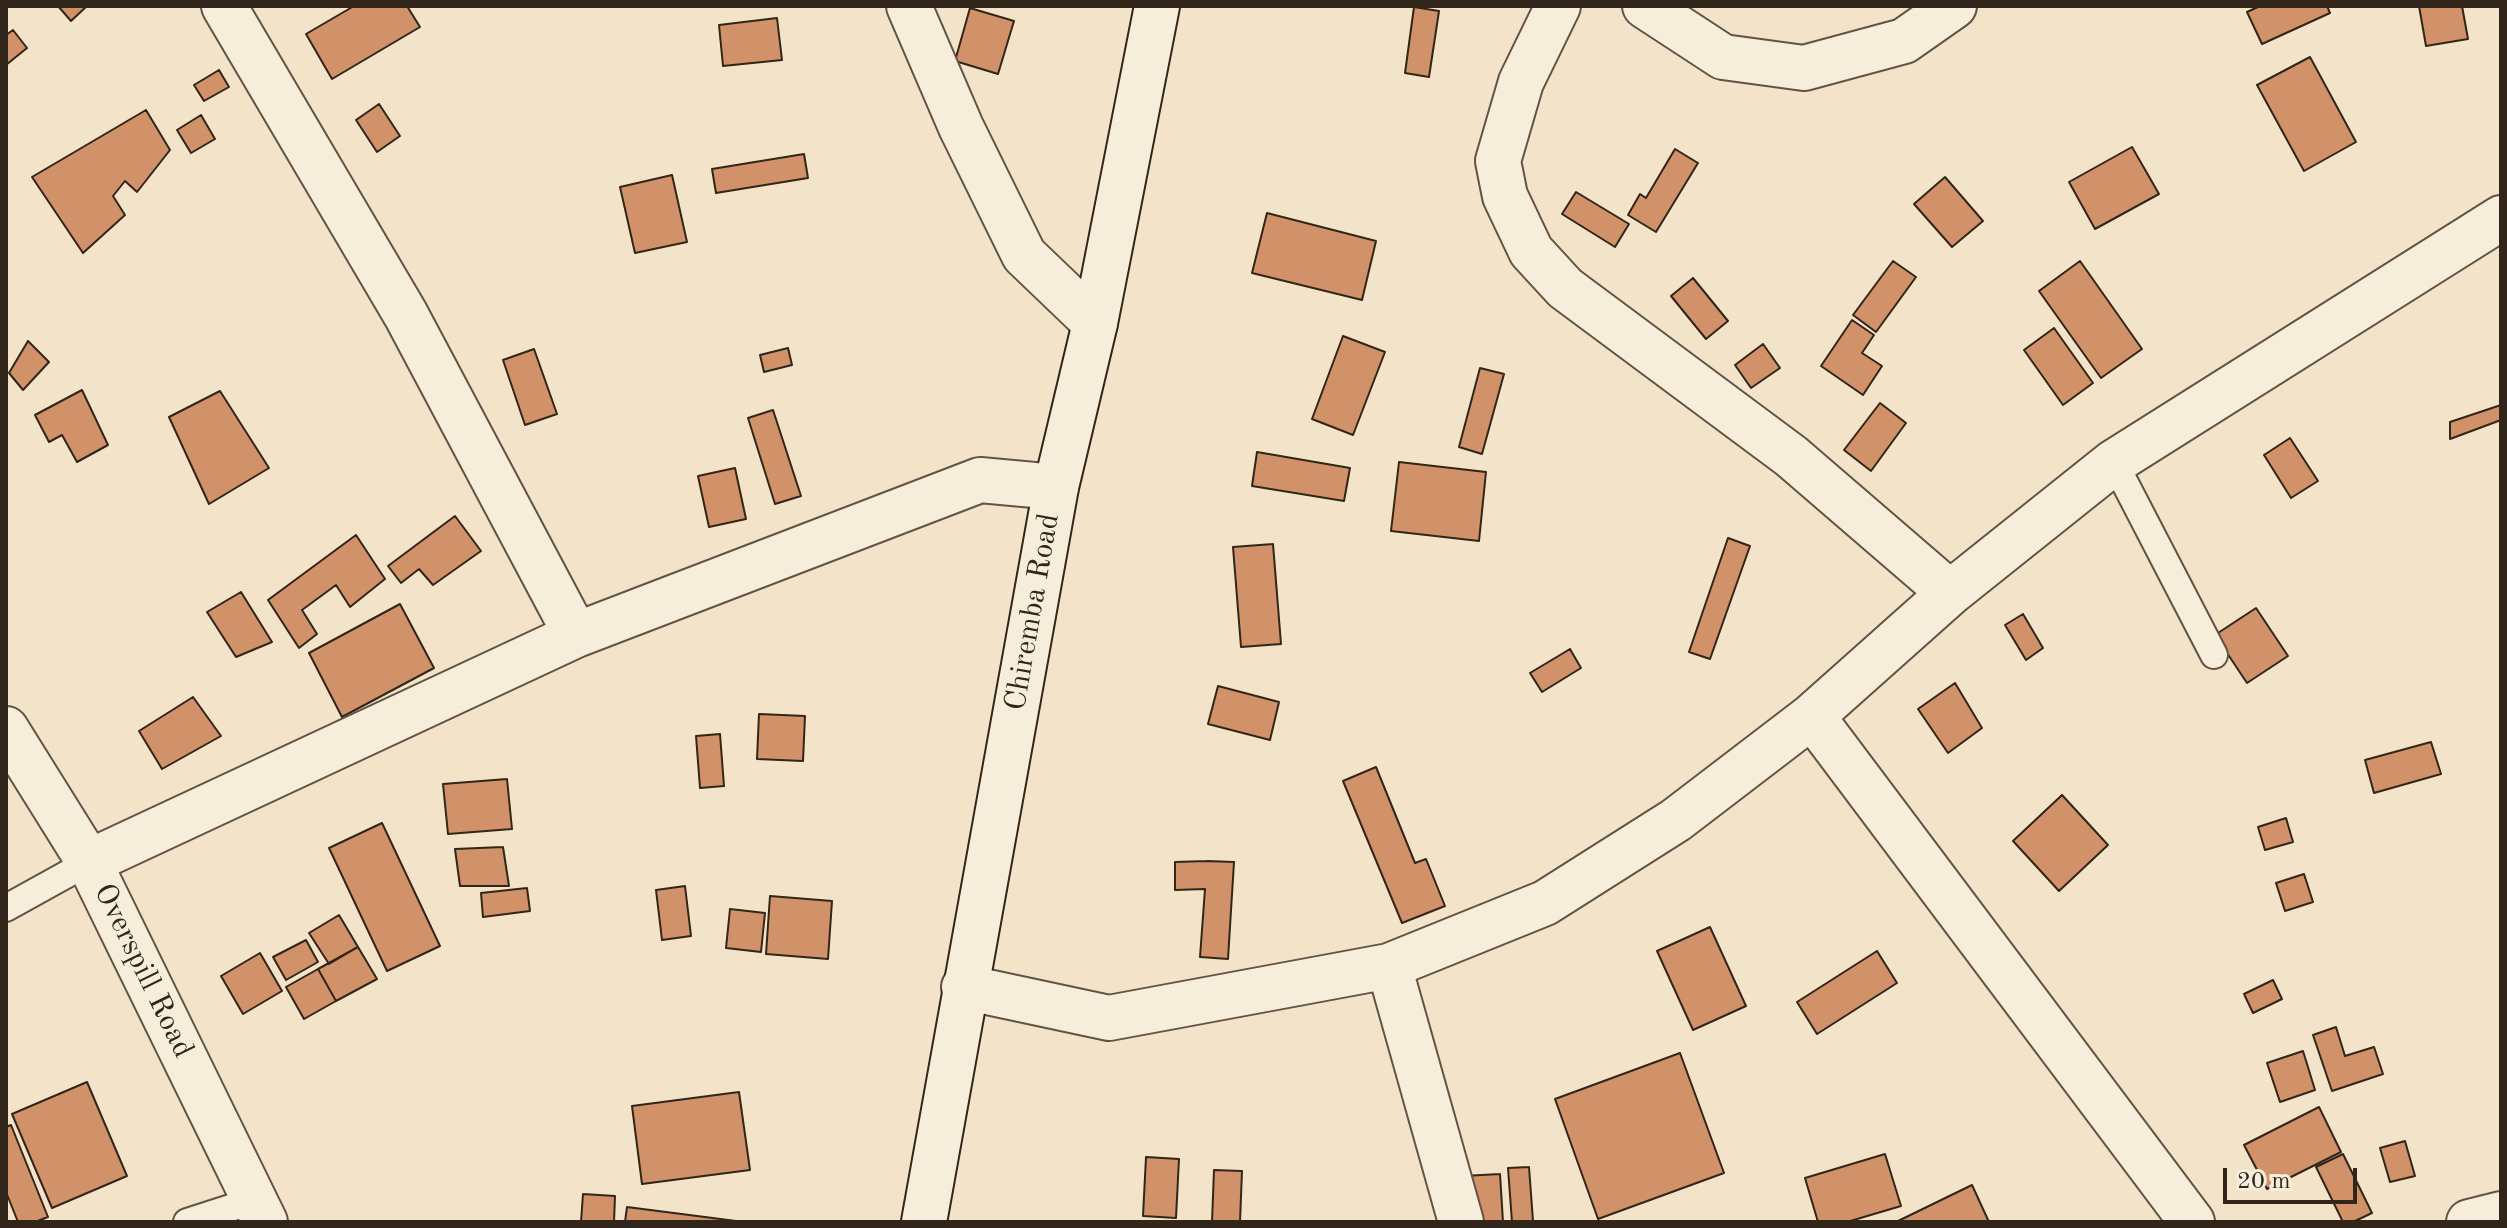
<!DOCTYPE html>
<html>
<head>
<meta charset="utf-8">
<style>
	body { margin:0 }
	#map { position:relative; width:2507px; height:1228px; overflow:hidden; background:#f3e3c8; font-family:"Old Standard TT",serif }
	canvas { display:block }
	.frame { position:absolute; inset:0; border:8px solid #322519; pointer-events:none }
	.scale { position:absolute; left:2223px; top:1168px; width:134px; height:36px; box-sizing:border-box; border:4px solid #322519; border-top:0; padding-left:10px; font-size:24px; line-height:28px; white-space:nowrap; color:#322519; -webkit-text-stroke:6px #f7eddb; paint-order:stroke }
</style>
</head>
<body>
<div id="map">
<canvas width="2507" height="1228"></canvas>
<div class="frame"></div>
<div class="scale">20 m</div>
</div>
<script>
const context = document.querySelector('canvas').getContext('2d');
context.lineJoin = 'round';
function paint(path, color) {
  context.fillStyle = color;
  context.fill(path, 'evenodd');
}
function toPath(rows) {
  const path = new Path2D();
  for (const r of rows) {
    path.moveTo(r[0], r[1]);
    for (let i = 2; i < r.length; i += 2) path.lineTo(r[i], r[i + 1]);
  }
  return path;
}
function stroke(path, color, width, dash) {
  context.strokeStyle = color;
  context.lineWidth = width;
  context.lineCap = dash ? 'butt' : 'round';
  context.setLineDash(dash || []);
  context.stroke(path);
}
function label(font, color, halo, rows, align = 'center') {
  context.font = font + ' "Old Standard TT",serif';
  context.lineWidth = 6;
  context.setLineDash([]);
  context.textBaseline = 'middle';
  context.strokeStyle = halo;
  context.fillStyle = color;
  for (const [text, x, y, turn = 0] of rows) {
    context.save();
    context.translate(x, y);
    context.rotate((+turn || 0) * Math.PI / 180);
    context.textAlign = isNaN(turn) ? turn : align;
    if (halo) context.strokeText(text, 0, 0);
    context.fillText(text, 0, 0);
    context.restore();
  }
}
const building = toPath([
	[58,6,87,6,71,21,58,6],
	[354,6,407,6,420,27,332,79,306,34,354,6],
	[2260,6,2327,6,2330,13,2262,44,2247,12,2260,6],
	[2419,6,2462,6,2468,39,2426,46,2419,6],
	[1414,7,1439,11,1429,77,1405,73,1414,7],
	[970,8,1014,21,998,74,955,61,970,8],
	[777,18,782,60,723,66,719,25,777,18],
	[13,30,27,48,6,65,6,35,13,30],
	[2310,57,2356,142,2304,171,2257,85,2310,57],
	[219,70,229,87,204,101,194,85,219,70],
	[379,104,400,136,377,152,356,120,379,104],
	[146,110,170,150,137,192,125,181,113,196,125,215,83,253,32,177,146,110],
	[201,115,215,139,191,153,177,130,201,115],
	[2132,147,2159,194,2095,229,2069,182,2132,147],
	[1675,149,1698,163,1656,232,1628,215,1640,194,1646,198,1675,149],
	[804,154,808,178,716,193,712,169,804,154],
	[672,175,687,242,635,253,620,187,672,175],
	[1945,177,1983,221,1952,247,1914,204,1945,177],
	[1576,192,1629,224,1615,247,1562,214,1576,192],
	[1267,213,1376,241,1362,300,1252,273,1267,213],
	[1893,261,1916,277,1876,332,1853,315,1893,261],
	[2080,261,2142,349,2101,378,2039,291,2080,261],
	[1693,278,1728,321,1706,339,1671,296,1693,278],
	[1852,320,1874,335,1862,353,1882,366,1863,395,1821,366,1852,320],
	[2054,328,2093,383,2063,405,2024,350,2054,328],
	[1343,336,1385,352,1353,435,1312,419,1343,336],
	[28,341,49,362,23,390,9,373,28,341],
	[1763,344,1780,368,1751,388,1735,365,1763,344],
	[788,348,792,365,764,372,760,355,788,348],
	[534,349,557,414,525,425,503,360,534,349],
	[1480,368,1504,374,1482,454,1459,447,1480,368],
	[82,390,108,445,77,462,62,435,49,442,35,415,82,390],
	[220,391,269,468,209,504,169,417,220,391],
	[1880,403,1906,423,1871,471,1844,450,1880,403],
	[2501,405,2501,420,2450,439,2450,422,2501,405],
	[773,410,801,496,775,504,748,418,773,410],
	[2290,438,2318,481,2291,498,2264,455,2290,438],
	[1257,452,1350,468,1344,501,1252,486,1257,452],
	[1399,462,1486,472,1479,541,1391,531,1399,462],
	[735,468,746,519,709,527,698,476,735,468],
	[455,516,481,551,433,585,419,569,401,583,388,566,455,516],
	[356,535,385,579,350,607,336,585,302,610,317,634,299,648,268,600,356,535],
	[1728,538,1750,546,1710,659,1689,652,1728,538],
	[1273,544,1281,644,1241,647,1233,547,1273,544],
	[241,592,272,642,236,657,207,612,241,592],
	[400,604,434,668,342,717,309,653,400,604],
	[2256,608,2288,656,2247,683,2215,635,2256,608],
	[2023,614,2043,648,2026,660,2005,625,2023,614],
	[1570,649,1581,668,1542,692,1530,673,1570,649],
	[1955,683,1982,728,1948,753,1918,709,1955,683],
	[1218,686,1279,702,1270,740,1208,724,1218,686],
	[193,697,221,736,162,769,139,731,193,697],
	[759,714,805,716,803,761,757,759,759,714],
	[720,734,724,786,700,788,696,736,720,734],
	[2431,742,2441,774,2374,793,2365,760,2431,742],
	[1376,767,1415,863,1426,859,1445,906,1402,923,1343,781,1376,767],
	[507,779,512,829,448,834,443,784,507,779],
	[2062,795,2108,845,2059,891,2013,841,2062,795],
	[2286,818,2293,842,2265,850,2258,827,2286,818],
	[382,823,440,946,387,971,329,848,382,823],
	[503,847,509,886,460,886,455,849,503,847],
	[1207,861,1234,862,1228,959,1200,957,1205,889,1175,890,1175,862,1207,861],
	[2304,874,2313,902,2285,911,2276,883,2304,874],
	[685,886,691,936,662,940,656,890,685,886],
	[527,888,530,911,483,917,481,893,527,888],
	[770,896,832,901,828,959,766,954,770,896],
	[730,909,765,913,761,952,726,948,730,909],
	[339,915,358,947,329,964,309,933,339,915],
	[1710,927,1746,1006,1693,1030,1657,951,1710,927],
	[306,940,318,962,286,980,273,957,306,940],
	[358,947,377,979,336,1001,318,969,358,947],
	[1877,951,1897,983,1817,1034,1797,1002,1877,951],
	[260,953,282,991,243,1014,221,976,260,953],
	[318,969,336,1001,304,1019,286,987,318,969],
	[2273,980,2282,999,2253,1013,2244,994,2273,980],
	[2336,1027,2345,1056,2374,1047,2383,1074,2332,1091,2313,1035,2336,1027],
	[2303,1051,2315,1090,2280,1102,2267,1063,2303,1051],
	[1680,1053,1724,1173,1598,1219,1555,1099,1680,1053],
	[87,1082,127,1176,52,1208,12,1114,87,1082],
	[739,1092,750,1170,642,1184,632,1106,739,1092],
	[2319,1107,2341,1152,2267,1189,2244,1145,2319,1107],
	[11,1125,48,1217,35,1222,18,1222,6,1192,6,1127,11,1125],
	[2405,1141,2415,1176,2390,1182,2380,1148,2405,1141],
	[1885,1154,1901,1206,1847,1222,1818,1222,1805,1178,1885,1154],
	[2343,1154,2372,1213,2353,1222,2343,1222,2316,1167,2343,1154],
	[1146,1157,1179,1159,1176,1218,1143,1216,1146,1157],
	[1529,1167,1533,1221,1512,1222,1508,1168,1529,1167],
	[1214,1170,1242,1171,1240,1222,1212,1222,1214,1170],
	[1500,1174,1503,1222,1466,1222,1463,1176,1500,1174],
	[1972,1185,1989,1222,1896,1222,1972,1185],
	[583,1194,615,1196,614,1222,581,1222,583,1194],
	[627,1207,736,1221,736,1222,625,1222,627,1207]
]);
paint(building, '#d19169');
stroke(building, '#322519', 2);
const service = toPath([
	[2114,462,2214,655],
	[6,908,89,862],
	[187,1222,255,1200]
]);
const minor = toPath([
	[224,6,406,315,576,635],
	[909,6,961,127,1024,255,1095,323],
	[1558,6,1521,82,1498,161,1505,196,1531,251,1565,288,1791,456,1950,593],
	[1645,6,1723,57,1804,68,1904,41,1954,6],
	[1812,716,2192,1222],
	[89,862,576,635,980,480,1056,487],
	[1389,966,1461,1222],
	[964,987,1109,1018,1389,966,1545,903,1676,820,1812,716,1950,593,2114,462,2501,218],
	[2469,1222,2501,1214]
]);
const tertiary = toPath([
	[6,729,89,862,265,1222]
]);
const secondary = toPath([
	[924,1222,1056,487,1095,323,1157,6]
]);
stroke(service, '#625445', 30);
stroke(minor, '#625445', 48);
stroke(tertiary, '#625445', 48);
stroke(secondary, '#322519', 48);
stroke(service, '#f7eddb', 26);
stroke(minor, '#f7eddb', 44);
stroke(tertiary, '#f7eddb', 44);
stroke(secondary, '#f7eddb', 44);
label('30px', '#322519', '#f7eddb', [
	["Chiremba Road",1033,612,-80],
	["Overspill Road",143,971,64]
]);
</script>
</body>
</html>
